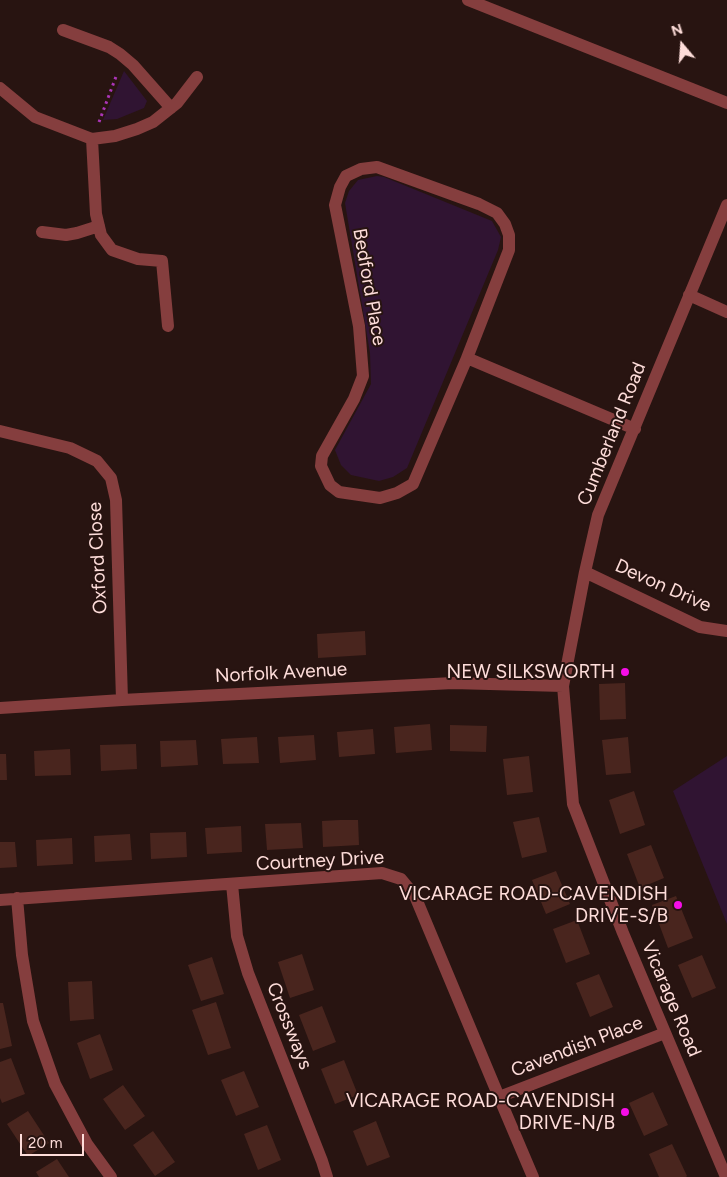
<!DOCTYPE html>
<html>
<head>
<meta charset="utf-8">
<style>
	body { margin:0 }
	#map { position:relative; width:727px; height:1177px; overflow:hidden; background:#281411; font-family:Figtree,sans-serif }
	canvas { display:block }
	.north { position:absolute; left:657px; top:20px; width:50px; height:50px; -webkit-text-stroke:4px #281411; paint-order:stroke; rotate:342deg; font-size:14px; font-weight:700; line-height:20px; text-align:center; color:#feddda }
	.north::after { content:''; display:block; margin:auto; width:18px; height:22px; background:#feddda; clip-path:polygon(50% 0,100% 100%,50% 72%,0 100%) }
	.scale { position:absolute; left:20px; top:1134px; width:64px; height:22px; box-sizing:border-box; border:2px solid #feddda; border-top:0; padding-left:6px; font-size:15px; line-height:18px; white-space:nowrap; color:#feddda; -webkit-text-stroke:4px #281411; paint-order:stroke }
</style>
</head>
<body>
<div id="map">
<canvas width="727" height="1177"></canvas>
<div class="north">N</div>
<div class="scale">20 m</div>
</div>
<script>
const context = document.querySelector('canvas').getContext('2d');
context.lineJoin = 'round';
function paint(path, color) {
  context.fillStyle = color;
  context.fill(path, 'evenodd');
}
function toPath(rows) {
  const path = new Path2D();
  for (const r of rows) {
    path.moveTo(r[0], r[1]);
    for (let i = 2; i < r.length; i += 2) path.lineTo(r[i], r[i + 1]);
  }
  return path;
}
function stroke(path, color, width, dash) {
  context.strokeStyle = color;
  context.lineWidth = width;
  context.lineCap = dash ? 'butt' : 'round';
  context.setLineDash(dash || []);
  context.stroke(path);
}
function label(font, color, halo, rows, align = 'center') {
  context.font = font + ' Figtree,sans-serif';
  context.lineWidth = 4;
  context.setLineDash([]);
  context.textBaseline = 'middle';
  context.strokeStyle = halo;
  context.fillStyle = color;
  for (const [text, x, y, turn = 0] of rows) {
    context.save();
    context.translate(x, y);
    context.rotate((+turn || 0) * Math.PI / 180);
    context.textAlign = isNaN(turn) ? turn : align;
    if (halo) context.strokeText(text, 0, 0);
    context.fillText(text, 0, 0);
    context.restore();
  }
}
paint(toPath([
	[124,71,147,101,144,108,117,119,103,120],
	[377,176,384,177,492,221,501,237,498,250,407,468,393,477,379,481,351,475,341,465,335,450,371,384,370,353,345,203,349,191,358,180],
	[727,756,727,924,673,791]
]), '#301432');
paint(toPath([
	[365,631,366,655,318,658,317,634],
	[625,683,626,719,600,720,599,684],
	[430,724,432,750,396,753,394,727],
	[450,725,487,726,486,752,450,751],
	[373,729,375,754,339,757,337,732],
	[314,735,316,760,280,763,278,737],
	[257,737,259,763,223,764,221,739],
	[628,737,631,773,606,775,602,740],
	[196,740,198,765,161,767,160,741],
	[136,744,137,769,101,771,100,745],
	[70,749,71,775,35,776,34,751],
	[0,754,6,754,7,780,0,780],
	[529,756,533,792,507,795,503,759],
	[634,791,645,825,620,834,609,800],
	[539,817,547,852,522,858,513,822],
	[340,820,358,820,359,845,323,847,322,821],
	[301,823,303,848,267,850,265,824],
	[241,826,242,852,207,854,205,828],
	[186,832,187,857,151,859,150,833],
	[130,834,132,860,95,862,94,836],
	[72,838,73,864,37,866,36,840],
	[0,842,15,842,17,867,0,868],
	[651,845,664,878,640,888,627,854],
	[556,871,570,904,546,914,532,880],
	[676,896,693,938,668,948,652,905],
	[577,920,590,954,566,963,553,929],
	[302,954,314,990,290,998,278,962],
	[702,955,716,988,692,998,678,965],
	[212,957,224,994,201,1001,188,965],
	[599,974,613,1007,590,1017,576,983],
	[92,981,94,1019,70,1021,68,982],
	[216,1002,231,1048,208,1055,192,1010],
	[0,1003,3,1003,12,1046,0,1049],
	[322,1006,336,1042,313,1051,299,1015],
	[100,1034,113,1070,90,1079,77,1043],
	[11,1058,25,1094,2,1103,0,1098,0,1062],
	[344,1060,358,1095,335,1104,321,1069],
	[244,1071,259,1107,236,1116,221,1080],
	[123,1085,145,1116,125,1130,103,1099],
	[653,1092,668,1125,644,1136,629,1103],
	[28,1111,49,1143,28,1156,7,1124],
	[376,1121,390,1157,367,1166,353,1131],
	[267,1125,281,1160,258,1170,244,1134],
	[153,1131,175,1162,155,1176,133,1145],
	[672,1144,687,1176,686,1177,659,1177,649,1154],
	[57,1159,69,1177,39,1177,36,1172]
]), '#49251e');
stroke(toPath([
	[99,122,117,74]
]), '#ab35b7', 3, [2.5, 4]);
stroke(toPath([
	[468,0,727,103],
	[63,30,109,47,120,54,133,65,171,108],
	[0,88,35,117,92,139,115,136,137,129,153,122,177,103,197,77],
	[92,139,96,214,101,235,112,250,138,259,162,261,168,326],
	[42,232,66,235,77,233,99,226],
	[689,295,727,312],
	[467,358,509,250,509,235,505,224,497,213,479,204,377,167,361,169,346,176,340,187,335,205,359,326,363,376,354,399,322,456,321,466,330,485,339,492,380,498,397,493,413,484,467,358,635,429],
	[0,431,70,448,97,461,111,478,116,500,122,700],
	[585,572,700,627,727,631],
	[0,708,122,700,453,683,563,686],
	[232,884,237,936,248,973,322,1161,327,1177],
	[17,898,22,955,33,1021,55,1084,87,1144,111,1177],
	[0,900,382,873,401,879,415,896,499,1097],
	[533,1177,499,1097,665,1033],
	[726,1177,623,933,573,804,563,686,585,572,598,515,727,205]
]), '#853e3e', 12);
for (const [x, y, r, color] of [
	[625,672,5,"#f60de7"],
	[678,905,5,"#f60de7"],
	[625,1112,5,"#f60de7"]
]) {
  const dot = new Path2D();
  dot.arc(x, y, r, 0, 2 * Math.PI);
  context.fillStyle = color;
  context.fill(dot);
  stroke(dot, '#281411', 2);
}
label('19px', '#feddda', '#281411', [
	["Bedford Place",369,287,80],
	["Cumberland Road",612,434,-68],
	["Oxford Close",98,558,-93],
	["Devon Drive",663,586,24],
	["Norfolk Avenue",281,673,-3],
	["Courtney Drive",320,861,-3],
	["Vicarage Road",671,999,67],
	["Crossways",289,1026,68],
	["Cavendish Place",577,1047,-21]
]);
label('19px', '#feddda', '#281411', [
	["NEW SILKSWORTH",615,672],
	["VICARAGE ROAD-CAVENDISH",668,894],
	["DRIVE-S/B",668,916],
	["VICARAGE ROAD-CAVENDISH",615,1101],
	["DRIVE-N/B",615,1123]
], 'right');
</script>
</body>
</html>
